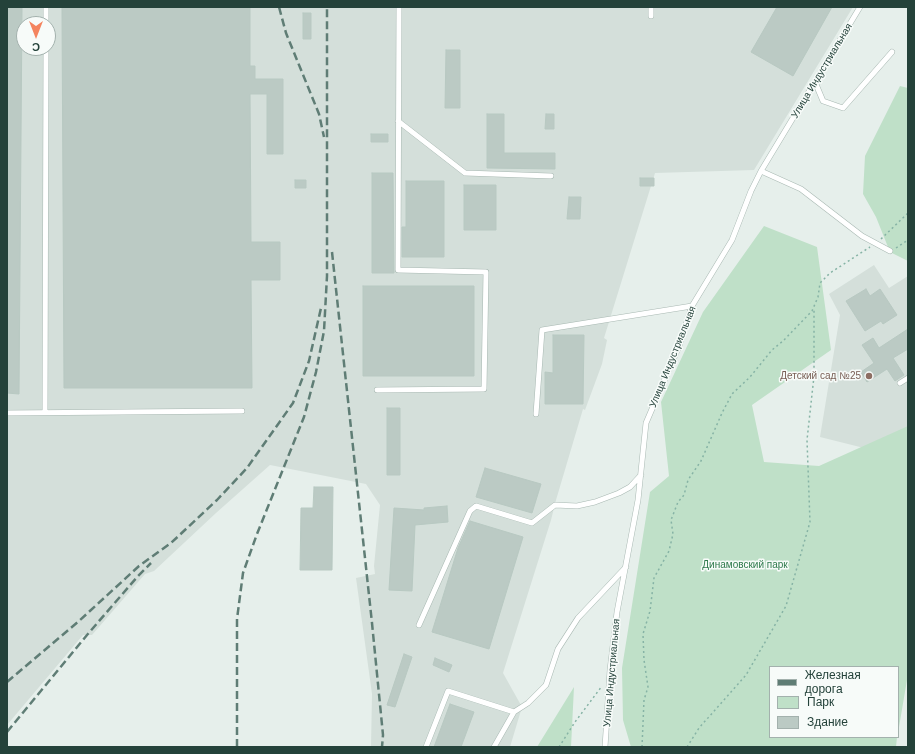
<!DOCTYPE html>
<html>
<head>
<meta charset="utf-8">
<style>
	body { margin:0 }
	#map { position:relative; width:915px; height:754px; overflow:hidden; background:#e6efeb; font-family:Helvetica,sans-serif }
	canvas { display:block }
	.frame { position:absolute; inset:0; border:8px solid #24423a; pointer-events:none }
	.legend { position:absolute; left:769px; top:666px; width:130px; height:72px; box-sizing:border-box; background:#f7fbf9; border:1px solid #a3b1ad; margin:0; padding:5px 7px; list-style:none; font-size:12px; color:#24423a }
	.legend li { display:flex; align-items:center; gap:8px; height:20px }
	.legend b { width:20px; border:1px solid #a3b1ad }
	.north { position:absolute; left:16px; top:16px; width:40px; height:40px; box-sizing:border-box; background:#f7fbf9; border:1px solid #a3b1ad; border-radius:50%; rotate:180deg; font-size:11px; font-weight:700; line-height:16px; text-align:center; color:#24423a }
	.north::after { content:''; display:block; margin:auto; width:14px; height:18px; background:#f4845f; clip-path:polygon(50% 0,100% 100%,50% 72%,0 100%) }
</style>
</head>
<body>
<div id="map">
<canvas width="915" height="754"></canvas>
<div class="frame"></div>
<ul class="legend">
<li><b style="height:5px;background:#5f7d75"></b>Железная дорога</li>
<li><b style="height:11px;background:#bfe0c8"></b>Парк</li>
<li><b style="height:11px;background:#bbcac4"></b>Здание</li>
</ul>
<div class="north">С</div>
</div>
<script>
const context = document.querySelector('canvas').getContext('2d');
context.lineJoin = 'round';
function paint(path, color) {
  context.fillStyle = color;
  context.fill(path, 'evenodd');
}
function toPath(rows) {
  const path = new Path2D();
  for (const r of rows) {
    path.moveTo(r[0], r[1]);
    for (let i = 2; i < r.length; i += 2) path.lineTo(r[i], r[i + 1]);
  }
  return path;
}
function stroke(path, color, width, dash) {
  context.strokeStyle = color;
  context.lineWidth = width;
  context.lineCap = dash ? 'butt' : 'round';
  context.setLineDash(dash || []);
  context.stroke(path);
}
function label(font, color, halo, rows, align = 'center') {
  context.font = font + ' Helvetica,sans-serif';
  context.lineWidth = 3;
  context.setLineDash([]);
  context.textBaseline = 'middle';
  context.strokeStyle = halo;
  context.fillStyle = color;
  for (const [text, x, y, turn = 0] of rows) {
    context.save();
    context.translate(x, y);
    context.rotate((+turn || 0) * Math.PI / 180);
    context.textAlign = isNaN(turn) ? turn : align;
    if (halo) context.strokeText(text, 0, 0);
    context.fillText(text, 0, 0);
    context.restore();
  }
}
paint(toPath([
	[7,7,853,7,754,170,655,173,604,338,607,340,602,364,585,410,583,409,556,500,551,520,503,673,522,707,510,747,371,747,372,694,356,578,375,574,374,566,380,505,366,484,270,465,216,513,154,571,145,574,92,635,83,635,7,725],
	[24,24,48,24,48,48,24,48],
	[874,265,889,288,908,276,908,459,820,437,840,315,829,294]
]), '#d4dfda');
paint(toPath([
	[900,86,908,88,908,261,890,252,876,217,863,194,865,156],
	[764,226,817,247,831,350,752,405,764,462,819,466,908,426,908,674,898,733,898,667,770,667,770,737,897,737,896,747,631,747,623,720,622,668,650,492,669,476,661,402,703,312],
	[574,687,571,747,537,747]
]), '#bfe0c8');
const building = toPath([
	[7,7,22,7,19,394,7,393,7,7],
	[62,7,250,7,250,66,255,66,255,79,283,79,283,154,267,154,267,94,250,94,251,242,280,242,280,280,251,280,252,388,64,388,62,7],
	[777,7,832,7,793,76,751,52,777,7],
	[303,13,311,13,311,39,303,39,303,13],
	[446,50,460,50,460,108,445,108,446,50],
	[487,114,504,114,504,153,555,153,555,169,487,168,487,114],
	[546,114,554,114,554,129,545,129,546,114],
	[371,134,388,134,388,142,371,142,371,134],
	[372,173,393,173,394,273,372,273,372,173],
	[640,178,654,178,654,186,640,186,640,178],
	[295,180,306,180,306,188,295,188,295,180],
	[406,181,444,181,444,257,402,257,402,227,406,227,406,181],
	[464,185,496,185,496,230,464,230,464,185],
	[569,197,581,197,580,219,567,219,569,197],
	[363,286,474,286,474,376,363,376,363,286],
	[866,289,870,296,880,289,897,315,883,324,881,321,865,331,846,301,866,289],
	[908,329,908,349,893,358,904,375,895,381,887,369,867,382,861,372,874,363,862,345,873,338,879,348,908,329],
	[553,335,584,335,583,404,545,404,545,372,553,373,553,335],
	[387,408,400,408,400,475,387,475,387,408],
	[485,468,541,484,532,513,476,497,485,468],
	[314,487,333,487,332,570,300,570,301,508,313,508,314,487],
	[447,506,448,522,415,525,412,591,389,590,394,508,424,510,424,508,447,506],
	[470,521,523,537,489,649,432,632,458,548,470,521],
	[404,654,412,657,395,707,387,705,404,654],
	[435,658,452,665,449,672,433,665,435,658],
	[450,704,474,712,461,747,434,747,450,704]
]);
paint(building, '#bbcac4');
stroke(building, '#b8c9c2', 1);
const service = toPath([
	[651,7,651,16],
	[46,24,46,7],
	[815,82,823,101,843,108,892,52],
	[398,121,465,173,551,176],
	[761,171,801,189,862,236,890,251],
	[900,383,908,378],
	[377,390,484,389,486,272,398,270,399,7],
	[45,412,46,48],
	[7,413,242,411],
	[536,414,542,330,692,306],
	[419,625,470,511,476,506,532,523,555,505,577,506,595,502,619,493,630,487,641,475],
	[426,747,448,691,514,712,528,703,546,685,558,649,578,618,626,567],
	[494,747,514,712],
	[605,747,610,670,617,612,638,500,646,423,679,346,692,306,732,240,751,191,761,171,860,7]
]);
stroke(service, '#a8b8b2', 6);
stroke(toPath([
	[881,239,908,213],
	[896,248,908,240],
	[559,747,575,722,602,686],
	[642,747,644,700,648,687,644,660,643,634,650,611,654,578,669,551,673,534,671,520,678,502,684,495,688,480,701,461,722,413,732,394,750,377,772,350,783,341,812,311,818,297,820,283,830,273,870,247],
	[687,747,699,728,746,675,786,606,810,522,807,440,814,376,814,309]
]), '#86b3a5', 1.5, [2, 3]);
stroke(service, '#fff', 5);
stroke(toPath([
	[279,7,286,33,319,114,324,137],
	[332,252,372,623,383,735,382,747],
	[7,682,79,621,139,566,171,543,217,500,247,468,293,403,309,361,321,308],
	[7,732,87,635,138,576,151,563],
	[237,747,237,619,243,573,257,534,304,417,316,372,324,331,327,276,327,7]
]), '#5f7d75', 2.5, [8, 4]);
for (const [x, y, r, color] of [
	[869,376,4,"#8d6e63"]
]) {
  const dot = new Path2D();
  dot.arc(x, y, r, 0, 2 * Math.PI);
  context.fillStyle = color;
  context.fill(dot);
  stroke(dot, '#f7fbf9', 1.5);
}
label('10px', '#24423a', '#f7fbf9', [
	["Улица Индустриальная",822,71,-59],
	["Улица Индустриальная",673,357,-68],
	["Улица Индустриальная",612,673,-85]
]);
label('10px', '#785e54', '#f7fbf9', [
	["Детский сад №25",861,376]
], 'right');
label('10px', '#2d7a4b', '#f7fbf9', [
	["Динамовский парк",745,565]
]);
</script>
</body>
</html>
